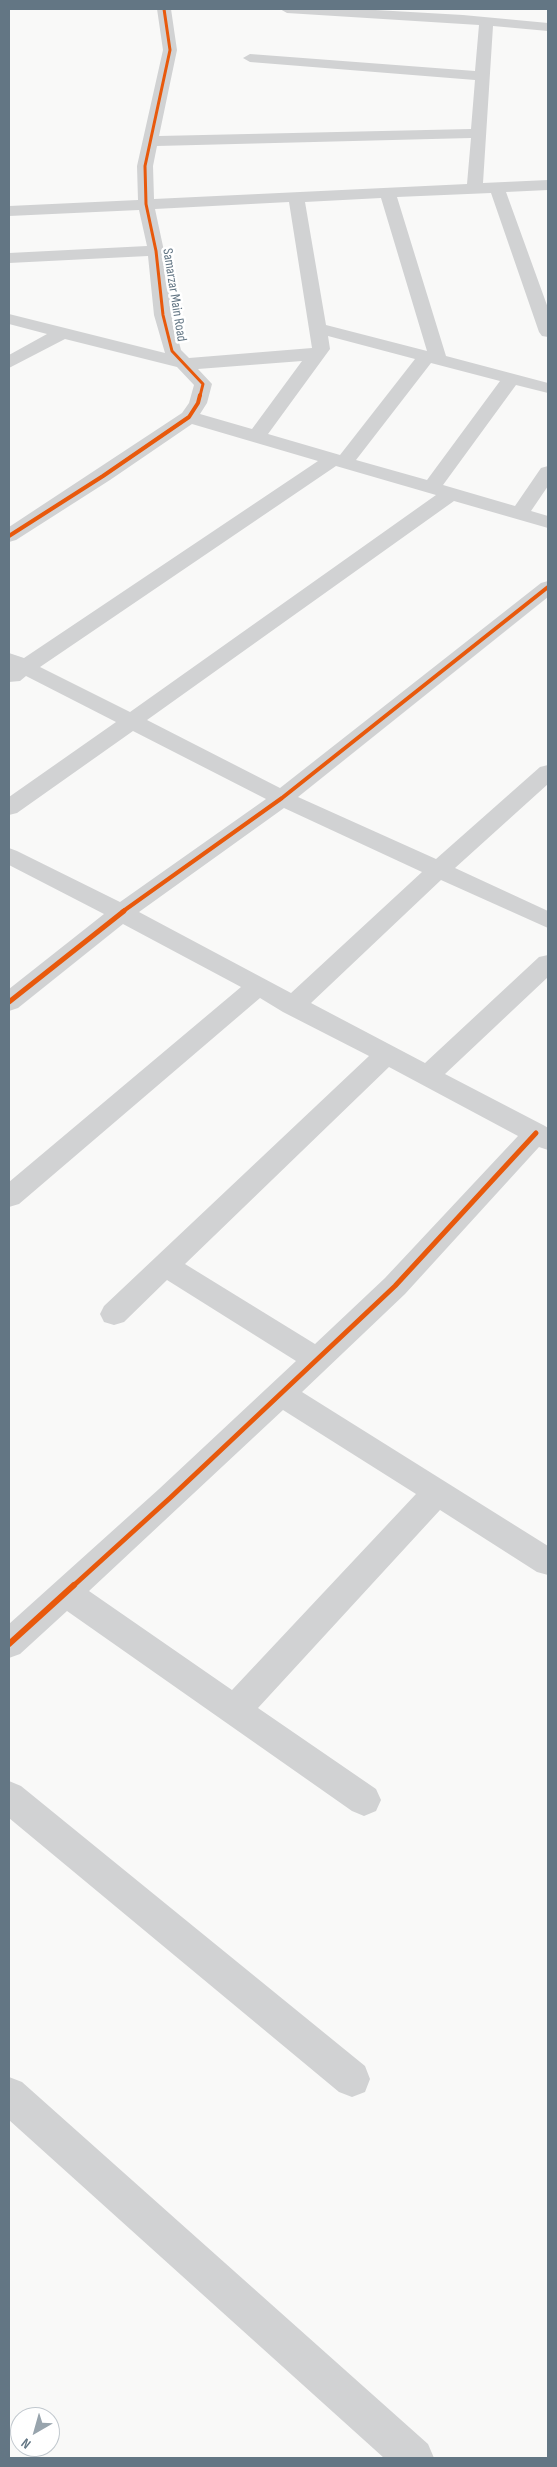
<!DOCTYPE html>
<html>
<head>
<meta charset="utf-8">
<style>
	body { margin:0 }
	#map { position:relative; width:557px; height:2467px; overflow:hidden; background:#f9f9f8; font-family:"Sofia Sans Condensed",sans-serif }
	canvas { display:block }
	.frame { position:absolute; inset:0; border:10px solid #637684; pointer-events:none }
	.north { position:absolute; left:10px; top:2407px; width:50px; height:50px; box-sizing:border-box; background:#fff; border:1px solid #c1c8ce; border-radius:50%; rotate:218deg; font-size:14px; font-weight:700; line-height:20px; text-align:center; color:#637684 }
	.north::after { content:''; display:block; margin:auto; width:18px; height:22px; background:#98a4ad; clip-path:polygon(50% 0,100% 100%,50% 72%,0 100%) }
</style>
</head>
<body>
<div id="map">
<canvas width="557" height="2467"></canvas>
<div class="frame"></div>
<div class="north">N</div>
</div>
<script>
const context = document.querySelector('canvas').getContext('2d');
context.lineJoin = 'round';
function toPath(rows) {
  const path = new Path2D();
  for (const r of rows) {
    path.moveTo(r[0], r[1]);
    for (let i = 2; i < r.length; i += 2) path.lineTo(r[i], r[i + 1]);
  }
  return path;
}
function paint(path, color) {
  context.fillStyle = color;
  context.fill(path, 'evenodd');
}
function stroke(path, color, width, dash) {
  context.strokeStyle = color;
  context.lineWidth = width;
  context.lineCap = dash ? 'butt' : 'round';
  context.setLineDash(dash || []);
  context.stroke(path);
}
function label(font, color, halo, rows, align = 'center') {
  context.font = font + ' "Sofia Sans Condensed",sans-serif';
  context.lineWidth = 5;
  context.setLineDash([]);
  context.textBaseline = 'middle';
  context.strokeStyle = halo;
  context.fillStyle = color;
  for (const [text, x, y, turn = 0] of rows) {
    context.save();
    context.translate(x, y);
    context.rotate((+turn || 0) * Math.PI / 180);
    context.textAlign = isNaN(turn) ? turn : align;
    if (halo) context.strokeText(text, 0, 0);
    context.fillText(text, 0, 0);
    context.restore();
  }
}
paint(toPath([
	[157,9,171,9,177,50,159,136,471,129,475,80,250,62,243,58,250,54,475,71,479,25,287,13,280,9,358,9,463,15,548,23,548,31,493,26,483,183,548,180,548,190,506,192,548,308,548,337,542,336,539,332,491,193,397,197,446,356,548,383,548,393,516,385,443,485,515,506,541,468,548,466,548,486,531,511,548,516,548,528,454,501,147,720,280,788,541,583,548,581,548,597,298,797,436,859,540,767,548,765,548,784,455,868,548,911,548,928,441,880,311,1003,425,1063,539,957,548,955,548,977,445,1074,545,1126,548,1128,548,1150,539,1147,405,1294,302,1392,548,1546,548,1575,537,1572,440,1510,258,1708,376,1789,381,1800,376,1811,364,1816,352,1811,67,1611,20,1654,9,1658,9,1624,159,1489,296,1361,167,1280,124,1322,114,1325,104,1322,100,1314,104,1306,369,1056,283,1012,260,998,19,1204,9,1207,9,1182,241,987,123,924,18,1008,9,1011,9,989,104,914,9,865,9,848,17,851,120,902,266,799,133,731,17,813,9,815,9,797,116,722,26,676,20,681,9,682,9,653,24,658,318,461,192,424,110,480,16,540,9,542,9,527,182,413,189,403,194,385,177,367,65,339,9,368,9,355,47,334,9,324,9,314,165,353,154,315,148,256,9,263,9,253,147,246,139,210,9,216,9,206,138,200,137,166,163,50,157,9],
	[471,138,467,184,154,199,153,166,157,146,471,138],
	[381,198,427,351,326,325,305,202,381,198],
	[289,202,312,348,189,358,181,350,172,315,164,251,155,209,289,202],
	[328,336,415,359,340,455,268,434,330,349,328,336],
	[302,361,252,429,200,414,207,403,212,384,198,369,302,361],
	[431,363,500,381,427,480,356,460,431,363],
	[336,466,436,495,130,712,40,667,336,466],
	[284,808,422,872,291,993,139,912,284,808],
	[389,1067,518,1136,385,1278,315,1344,185,1264,389,1067],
	[283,1410,416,1494,232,1690,89,1591,283,1410],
	[9,1781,21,1786,365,2066,370,2079,365,2092,352,2097,339,2092,9,1818,9,1781],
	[9,2077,22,2082,428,2444,434,2458,384,2458,9,2120,9,2077]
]), '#d1d2d3');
stroke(toPath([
	[164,9,170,50,145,166,146,204,156,251,163,315,172,351,203,384,200,396]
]), '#e8590c', 3);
stroke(toPath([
	[9,536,103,476,189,417,198,403,200,395],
	[122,912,282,798,548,587]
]), '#e8590c', 4);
stroke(toPath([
	[9,1002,124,911],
	[72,1587,170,1498,395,1286,536,1133]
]), '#e8590c', 5);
stroke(toPath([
	[9,1644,74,1585]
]), '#e8590c', 6);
label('14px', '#637684', '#fff', [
	["Samarzar Main Road",174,295,81]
]);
</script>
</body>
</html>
